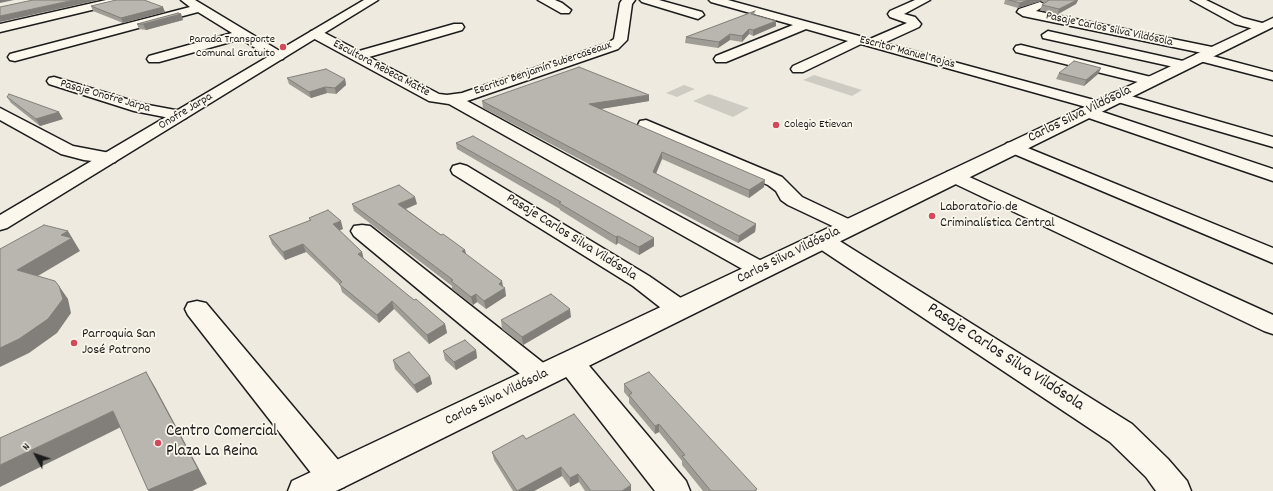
<!DOCTYPE html>
<html>
<head>
<meta charset="utf-8">
<style>
	body { margin:0 }
	#map { position:relative; width:1273px; height:491px; overflow:hidden; background:#eeeadf; font-family:Dekko,sans-serif }
	canvas { display:block }
	.north { position:absolute; left:16px; top:435px; width:40px; height:40px; -webkit-text-stroke:3px #fbf7ec; paint-order:stroke; rotate:310deg; font-size:11px; font-weight:700; line-height:16px; text-align:center; color:#1c1c1c }
	.north::after { content:''; display:block; margin:auto; width:14px; height:18px; background:#1c1c1c; clip-path:polygon(50% 0,100% 100%,50% 72%,0 100%) }
</style>
</head>
<body>
<div id="map">
<canvas width="1273" height="491"></canvas>
<div class="north">N</div>
</div>
<script>
const context = document.querySelector('canvas').getContext('2d');
context.lineJoin = 'round';
function paint(path, color) {
  context.fillStyle = color;
  context.fill(path, 'evenodd');
}
function toPath(rows) {
  const path = new Path2D();
  for (const r of rows) {
    path.moveTo(r[0], r[1]);
    for (let i = 2; i < r.length; i += 2) path.lineTo(r[i], r[i + 1]);
  }
  return path;
}
function stroke(path, color, width, dash) {
  context.strokeStyle = color;
  context.lineWidth = width;
  context.lineCap = dash ? 'butt' : 'round';
  context.setLineDash(dash || []);
  context.stroke(path);
}
function label(font, color, halo, rows, align = 'center') {
  context.font = font + ' Dekko,sans-serif';
  context.lineWidth = 3.5;
  context.setLineDash([]);
  context.textBaseline = 'middle';
  context.strokeStyle = halo;
  context.fillStyle = color;
  for (const [text, x, y, turn = 0] of rows) {
    context.save();
    context.translate(x, y);
    context.rotate((+turn || 0) * Math.PI / 180);
    context.textAlign = isNaN(turn) ? turn : align;
    if (halo) context.strokeText(text, 0, 0);
    context.fillText(text, 0, 0);
    context.restore();
  }
}
paint(toPath([
	[814,75,862,90,852,96,803,80],
	[684,85,695,89,677,97,666,93],
	[709,94,749,108,733,117,693,101]
]), '#ceccc2');
const minor = toPath([
	[106,0,127,0,125,2,0,32,0,24,106,0],
	[181,0,195,0,283,53,285,56,283,59,278,60,273,59,241,39,159,62,149,62,147,59,149,56,232,33,198,12,15,61,10,60,8,57,10,54,190,7,181,0],
	[538,0,555,0,562,3,571,10,569,13,561,13,538,0],
	[622,0,635,0,632,4,627,40,618,49,467,101,769,265,773,270,769,275,761,277,753,275,449,104,429,101,311,37,310,34,311,31,321,31,359,51,454,24,462,24,464,27,462,30,369,57,439,94,447,95,462,93,608,43,614,39,620,3,622,0],
	[640,0,659,0,702,12,704,15,698,19,642,2,640,0],
	[709,0,728,0,870,39,907,23,890,17,888,14,890,11,915,0,930,0,904,14,915,17,921,24,919,27,884,43,1105,103,1107,106,1105,109,1097,110,1273,169,1273,181,1080,115,1078,112,1080,109,1086,107,861,44,803,72,793,72,791,69,793,66,848,41,806,29,726,62,716,62,714,59,716,56,793,25,711,2,709,0],
	[1191,0,1206,0,1243,18,1266,24,1268,27,1262,31,1235,24,1191,0],
	[1040,2,1046,5,1036,11,1212,47,1217,48,1219,51,1217,54,1212,55,1023,16,1017,12,1019,9,1040,2],
	[1048,31,1183,61,1188,62,1190,65,1188,68,1183,69,1043,38,1042,35,1048,31],
	[1021,45,1155,78,1157,81,1155,84,1150,85,1016,52,1014,49,1016,46,1021,45],
	[1201,53,1273,72,1273,80,1196,60,1194,57,1196,54,1201,53],
	[54,77,143,104,186,112,188,115,186,118,180,120,134,111,49,84,47,81,49,78,54,77],
	[1117,92,1273,137,1273,147,1111,100,1109,97,1111,94,1117,92],
	[0,108,73,146,115,154,118,158,115,162,109,163,84,160,61,154,0,120,0,108],
	[646,120,782,177,802,197,857,223,861,227,857,231,850,233,843,231,788,205,781,200,776,191,768,185,640,129,638,125,640,121,646,120],
	[1013,142,1273,248,1273,263,1007,151,1004,147,1007,143,1013,142],
	[460,164,467,166,649,276,688,303,691,309,688,315,679,317,670,315,633,286,453,174,451,170,453,166,460,164],
	[954,170,1273,315,1273,334,1264,331,947,180,944,176,947,172,954,170],
	[362,225,370,226,551,369,555,376,551,383,541,386,531,383,354,236,351,231,354,226,362,225],
	[822,233,830,235,1132,424,1168,459,1187,481,1191,491,1156,491,1146,477,1110,442,814,245,811,240,814,235,822,233],
	[197,301,206,303,344,467,349,477,344,487,333,491,322,487,188,315,185,309,188,303,197,301],
	[570,352,580,355,686,481,690,491,655,491,560,369,556,362,560,355,570,352]
]);
const tertiary = toPath([
	[364,0,378,0,7,228,0,230,0,215,364,0],
	[1273,18,1273,27,336,491,288,491,292,481,1273,18]
]);
stroke(minor, '#1c1c1c', 3);
stroke(tertiary, '#1c1c1c', 3);
paint(minor, '#fbf7ec');
paint(tertiary, '#fbf7ec');
paint(toPath([
	[1005,0,1078,0,1076,4,1058,14,1040,10,1042,5,1044,3,1041,1,1018,8,1004,4],
	[91,6,165,12,123,23,93,11],
	[755,11,754,15,776,26,753,36,749,34,742,42,730,40,718,48,685,43,686,37],
	[181,14,183,20,146,30,139,29,137,24],
	[1101,68,1098,74,1084,86,1056,79,1059,73],
	[287,78,345,79,346,85,336,94,327,93,311,98,289,84],
	[7,97,63,119,40,126,11,103],
	[482,101,649,101,600,109,764,187,749,198,662,159,656,174,756,224,755,232,738,243,483,108],
	[456,143,654,246,639,255,618,243,616,245,560,210,560,209,457,149],
	[352,204,417,204,406,209,441,235,465,250,466,255,502,281,503,287,506,296,486,309,477,302,473,305,452,289,452,286,354,211],
	[309,218,343,229,339,230,362,252,363,258,414,300,445,324,447,333,429,344,394,309,379,323,342,292,340,285,306,252,285,260,272,244,269,236,310,221],
	[571,317,523,345,502,329,501,320],
	[476,350,477,358,456,370,445,360,443,351],
	[393,360,430,376,432,384,417,393,395,369],
	[624,384,757,491,703,491,682,465,682,461,659,432,655,434,629,403,629,398,624,392],
	[526,439,631,491,585,491,579,482,570,487,562,476,534,491,513,491,494,460,492,452]
]), '#9f9d96');
paint(toPath([
	[0,0,14,0,0,3],
	[74,0,99,0,0,22,0,16],
	[1028,0,1041,0,1041,1,1018,8,1020,3],
	[1077,0,1078,0,1076,4,1058,14,1059,9],
	[163,7,165,12,123,23,121,18],
	[181,14,183,20,146,30,143,24],
	[776,21,776,26,753,36,753,30],
	[749,29,749,34,742,42,742,36],
	[730,34,730,40,718,48,719,42],
	[1101,68,1098,74,1084,86,1086,80],
	[345,79,346,85,336,94,335,88],
	[325,87,327,93,311,98,309,92],
	[649,95,649,101,589,111,589,104],
	[59,112,63,119,40,126,36,119],
	[662,152,662,159,653,180,653,172],
	[765,180,764,187,749,198,749,190],
	[415,197,417,204,400,211,398,204],
	[341,221,343,229,335,232,333,224],
	[756,224,755,232,738,243,739,236],
	[68,231,80,251,26,283,17,270,61,235],
	[618,236,618,243,616,245,616,237],
	[654,238,654,246,639,255,639,247],
	[303,244,306,252,285,260,283,252],
	[465,250,467,258,462,251],
	[362,252,364,260,358,254],
	[502,281,503,289,505,288,506,296,486,309,484,301,499,284],
	[59,286,68,299,71,313,57,333,29,353,0,367,0,348],
	[476,294,477,302,473,305,471,297],
	[392,301,394,309,379,323,377,315],
	[570,309,571,317,523,345,522,337],
	[445,324,447,333,429,344,427,335],
	[476,350,477,358,456,370,454,362],
	[146,372,155,387,207,484,192,491,149,491,148,490],
	[430,376,432,384,417,393,414,385],
	[113,411,123,426,0,487,0,465],
	[659,424,659,432,655,434,655,426],
	[561,467,562,476,534,491,517,491],
	[578,474,579,482,570,487,570,478],
	[631,485,631,491,622,491]
]), '#827f7a');
const building = toPath([
	[33,0,74,0,0,16,0,7,33,0],
	[116,0,144,0,163,7,121,18,91,6,116,0],
	[1009,0,1028,0,1020,3,1009,0],
	[1049,0,1077,0,1059,9,1042,5,1049,0],
	[755,11,751,14,776,21,753,30,749,29,742,36,730,34,719,42,686,37,755,11],
	[178,13,181,14,143,24,137,24,178,13],
	[1074,61,1101,68,1086,80,1059,73,1074,61],
	[579,67,649,95,589,104,765,180,749,190,662,152,653,172,756,224,739,236,482,101,579,67],
	[326,69,345,79,335,88,325,87,309,92,287,78,326,69],
	[9,94,59,112,36,119,7,97,9,94],
	[473,136,654,238,639,247,618,236,616,237,559,203,561,202,456,143,473,136],
	[399,185,415,197,398,204,441,235,443,234,465,250,462,251,502,281,499,284,505,288,484,301,476,294,471,297,451,281,453,280,352,204,399,185],
	[328,210,341,221,333,224,362,252,358,254,414,300,416,299,445,324,427,335,392,301,377,315,339,284,342,282,303,244,283,252,269,236,311,220,309,218,328,210],
	[44,225,68,231,61,235,72,238,17,270,55,281,59,286,63,299,48,319,19,339,0,348,0,249,44,225],
	[551,294,570,309,522,337,501,320,551,294],
	[465,340,476,350,454,362,443,351,465,340],
	[409,352,430,376,414,385,393,360,409,352],
	[146,372,198,469,148,490,113,411,0,465,0,438,146,372],
	[649,372,757,489,754,491,711,491,682,456,685,455,659,424,655,426,629,395,632,393,624,384,649,372],
	[574,414,631,485,622,491,591,491,578,474,570,478,561,467,517,491,492,452,523,435,526,439,574,414]
]);
paint(building, '#b9b6af');
stroke(building, '#827f7a', 1);
for (const [x, y, r, color] of [
	[283,47,4,"#d1495b"],
	[776,125,4,"#d1495b"],
	[932,216,4,"#d1495b"],
	[74,343,4,"#d1495b"],
	[158,443,4,"#d1495b"]
]) {
  const dot = new Path2D();
  dot.arc(x, y, r, 0, 2 * Math.PI);
  context.fillStyle = color;
  context.fill(dot);
  stroke(dot, '#fbf7ec', 1.5);
}
label('12px', '#1c1c1c', '#fbf7ec', [
	["Pasaje Carlos Silva Vildósola",1109,30,12],
	["Escritor Manuel Rojas",907,53,15],
	["Escultora Rebeca Matte",381,69,28],
	["Escritor Benjamín Subercaseaux",543,69,-19],
	["Pasaje Onofre Jarpa",105,97,16],
	["Onofre Jarpa",186,112,-31]
]);
label('12px', '#1c1c1c', '#fbf7ec', [
	["Parada Transporte",275,40],
	["Comunal Gratuito",275,54],
	["Colegio Etievan",784,125,"left"]
], 'right');
label('14px', '#1c1c1c', '#fbf7ec', [
	["Carlos Silva Vildósola",1080,115,-26],
	["Pasaje Carlos Silva Vildósola",571,238,32],
	["Carlos Silva Vildósola",789,256,-26],
	["Carlos Silva Vildósola",497,398,-26]
]);
label('14px', '#1c1c1c', '#fbf7ec', [
	["Laboratorio de",940,208],
	["Criminalística Central",940,224],
	["Parroquia San",82,335],
	["José Patrono",82,351]
], 'left');
label('17px', '#1c1c1c', '#fbf7ec', [
	["Pasaje Carlos Silva Vildósola",1005,358,33]
]);
label('17px', '#1c1c1c', '#fbf7ec', [
	["Centro Comercial",166,433],
	["Plaza La Reina",166,453]
], 'left');
</script>
</body>
</html>
